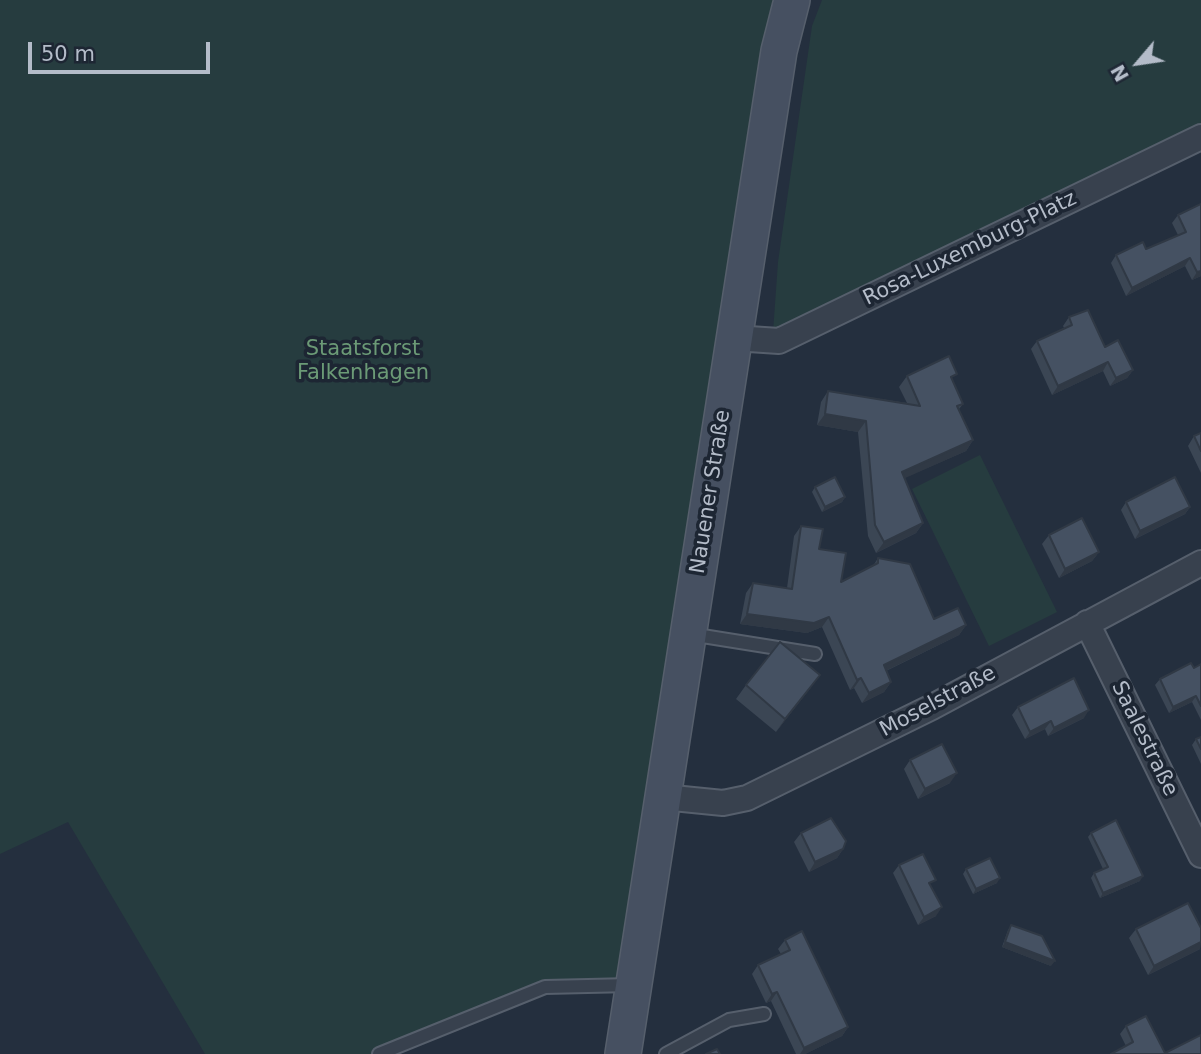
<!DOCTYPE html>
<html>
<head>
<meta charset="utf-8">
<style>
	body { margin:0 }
	#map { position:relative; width:1201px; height:1054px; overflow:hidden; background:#242f3e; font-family:"DejaVu Sans",sans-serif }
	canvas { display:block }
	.north { position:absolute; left:1103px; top:28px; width:70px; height:70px; -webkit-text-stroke:5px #1d2633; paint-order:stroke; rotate:241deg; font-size:19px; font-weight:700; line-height:28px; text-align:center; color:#b4bcc9 }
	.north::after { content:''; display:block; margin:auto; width:24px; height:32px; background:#b4bcc9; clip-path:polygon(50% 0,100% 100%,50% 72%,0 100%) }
	.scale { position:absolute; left:28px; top:42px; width:182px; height:32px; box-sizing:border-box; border:4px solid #b4bcc9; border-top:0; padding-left:9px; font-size:21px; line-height:24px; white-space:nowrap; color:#b4bcc9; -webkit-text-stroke:5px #1d2633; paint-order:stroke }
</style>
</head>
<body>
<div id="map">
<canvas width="1201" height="1054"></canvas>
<div class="north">N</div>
<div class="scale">50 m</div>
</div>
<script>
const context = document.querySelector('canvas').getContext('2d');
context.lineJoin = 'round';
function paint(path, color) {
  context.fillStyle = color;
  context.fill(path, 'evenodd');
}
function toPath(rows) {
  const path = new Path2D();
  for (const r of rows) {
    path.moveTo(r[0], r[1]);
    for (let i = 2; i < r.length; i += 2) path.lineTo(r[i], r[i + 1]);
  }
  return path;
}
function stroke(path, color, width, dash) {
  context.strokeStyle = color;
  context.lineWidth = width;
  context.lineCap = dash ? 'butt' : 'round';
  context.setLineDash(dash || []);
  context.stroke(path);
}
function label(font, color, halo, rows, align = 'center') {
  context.font = font + ' "DejaVu Sans",sans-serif';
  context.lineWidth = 7;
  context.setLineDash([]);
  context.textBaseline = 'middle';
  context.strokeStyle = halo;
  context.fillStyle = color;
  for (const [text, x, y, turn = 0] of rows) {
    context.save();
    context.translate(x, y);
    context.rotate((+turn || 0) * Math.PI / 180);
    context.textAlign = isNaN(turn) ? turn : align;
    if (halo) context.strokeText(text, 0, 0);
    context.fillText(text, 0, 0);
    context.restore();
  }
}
paint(toPath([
	[0,0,792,0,635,985,545,987,379,1054,205,1054,68,822,0,854],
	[822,0,1201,0,1201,128,773,332,778,262,812,26],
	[980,455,1057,612,989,646,912,489]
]), '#263c3f');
const service = toPath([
	[690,634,815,654],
	[379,1054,545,987,631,985],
	[666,1054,729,1020,764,1014]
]);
const minor = toPath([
	[734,338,779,341,1201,137],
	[1087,623,1201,855],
	[663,797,723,803,747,798,932,707,1201,563]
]);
const secondary = toPath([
	[623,1054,779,51,792,0]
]);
stroke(service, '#565f6c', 16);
stroke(minor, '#565f6c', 28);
stroke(secondary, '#565f6c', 38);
stroke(service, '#38414e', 12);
stroke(minor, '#38414e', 24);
stroke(secondary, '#465061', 35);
paint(toPath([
	[1201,204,1201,276,1192,280,1185,266,1126,296,1111,263,1116,255,1146,249,1178,235,1172,223,1178,215],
	[1069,317,1133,370,1127,378,1110,386,1103,371,1052,395,1031,349,1037,341,1064,328,1063,326],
	[907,376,953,381,963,404,959,409,973,440,966,451,904,478,923,523,916,533,876,553,868,536,858,432,817,425,821,402,828,391,907,403,899,387],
	[1201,433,1201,473,1188,446,1194,436],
	[815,487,845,497,842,502,822,512,812,492],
	[1126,502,1190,507,1185,514,1135,539,1121,510],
	[801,526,819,549,841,582,873,566,878,558,934,619,966,625,959,635,886,671,891,682,884,692,862,703,854,688,850,690,822,627,807,633,740,624,746,593,753,583,787,588,794,536],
	[1049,535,1099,552,1092,561,1059,578,1042,544],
	[1201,664,1201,720,1192,702,1169,713,1155,685,1160,679,1194,668],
	[820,675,776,732,736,699,746,685],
	[1018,707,1084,718,1048,736,1045,729,1025,739,1012,715],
	[1201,737,1201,764,1192,745,1196,739],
	[910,760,950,783,918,799,904,769],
	[801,833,843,849,837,858,809,872,794,842],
	[1091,833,1140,881,1100,898,1091,878,1094,873,1103,869,1088,837],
	[899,865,931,887,936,916,918,925,893,873],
	[966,869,997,883,973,894,963,874],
	[1011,925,1051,966,1002,947,1008,930],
	[1201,928,1200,949,1148,975,1129,938,1136,929],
	[785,940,848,1027,842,1036,805,1054,796,1054,771,1001,766,1003,752,974,758,965,781,954,778,949],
	[1126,1026,1165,1053,1201,1054,1111,1054,1126,1046,1120,1034]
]), '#3b4654');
paint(toPath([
	[1190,258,1185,266,1126,296,1132,288],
	[1201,271,1201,276,1192,280,1197,272],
	[1108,362,1103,371,1052,395,1058,386],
	[1133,370,1127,378,1110,386,1116,378],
	[825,414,866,421,858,432,817,425],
	[973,440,966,451,894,483,902,472],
	[845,497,842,502,822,512,825,507],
	[1190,507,1185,514,1135,539,1140,531],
	[923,523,916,533,876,553,884,542],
	[1099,552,1092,561,1059,578,1065,569],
	[747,614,829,617,822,627,807,633,740,624],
	[966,625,959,635,877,675,884,665],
	[820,675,810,689,776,732,785,719],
	[861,678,854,688,850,690,857,680],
	[891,682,884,692,862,703,869,693],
	[1196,696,1192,702,1169,713,1173,707],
	[1089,710,1084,718,1048,736,1054,728],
	[1051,721,1045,729,1025,739,1030,732],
	[957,773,950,783,918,799,925,789],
	[843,849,837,858,809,872,815,862],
	[1143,876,1140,881,1100,898,1103,893],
	[1000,878,997,883,973,894,976,889],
	[942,907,936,916,918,925,924,917],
	[1005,942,1055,961,1051,966,1002,947],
	[1201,942,1200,949,1148,975,1154,966],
	[777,992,771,1001,766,1003,772,994],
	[848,1027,842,1036,805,1054,800,1054,804,1048]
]), '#303945');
const building = toPath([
	[1201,204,1201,271,1197,272,1190,258,1132,288,1116,255,1143,242,1146,249,1186,232,1178,215,1201,204],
	[1088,310,1105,347,1118,340,1133,370,1116,378,1108,362,1058,386,1037,341,1072,325,1069,317,1088,310],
	[949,356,957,374,951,377,963,404,957,406,973,440,902,472,923,523,884,542,875,525,866,421,825,414,828,391,920,406,907,376,949,356],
	[1201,433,1201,451,1194,436,1201,433],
	[835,477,845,497,825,507,815,487,835,477],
	[1175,477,1190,507,1140,531,1126,502,1175,477],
	[1082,518,1099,552,1065,569,1049,535,1082,518],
	[801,526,823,529,819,549,846,553,841,582,878,563,878,558,910,564,934,619,958,608,966,625,884,665,891,682,869,693,861,678,857,680,829,617,814,623,747,614,753,583,792,589,801,526],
	[780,642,820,675,785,719,746,685,780,642],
	[1191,663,1194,668,1201,664,1201,706,1196,696,1173,707,1160,679,1191,663],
	[1074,678,1089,710,1054,728,1051,721,1030,732,1018,707,1074,678],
	[1201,737,1201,749,1196,739,1201,737],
	[942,744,957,773,925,789,910,760,942,744],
	[831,818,846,841,843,849,815,862,801,833,831,818],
	[1116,820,1143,876,1103,893,1094,873,1108,867,1091,833,1116,820],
	[923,854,936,880,929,883,942,907,924,917,899,865,923,854],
	[990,858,1000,878,976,889,966,869,990,858],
	[1188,903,1201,928,1201,942,1154,966,1136,929,1188,903],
	[1011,925,1042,936,1055,961,1005,942,1011,925],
	[802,931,848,1027,804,1048,777,992,772,994,758,965,790,950,785,940,802,931],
	[1146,1016,1165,1053,1201,1035,1201,1054,1111,1054,1133,1042,1126,1026,1146,1016],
	[717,1049,720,1054,706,1054,717,1049]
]);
paint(building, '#455162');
stroke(building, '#303945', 2);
label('21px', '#b4bcc9', '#1d2633', [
	["Rosa-Luxemburg-Platz",970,249,-26],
	["Nauener Straße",711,492,-81],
	["Moselstraße",938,702,-28],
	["Saalestraße",1144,739,64]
]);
label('21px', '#6b9a76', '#1d2633', [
	["Staatsforst",363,350],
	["Falkenhagen",363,374]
]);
</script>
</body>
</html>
